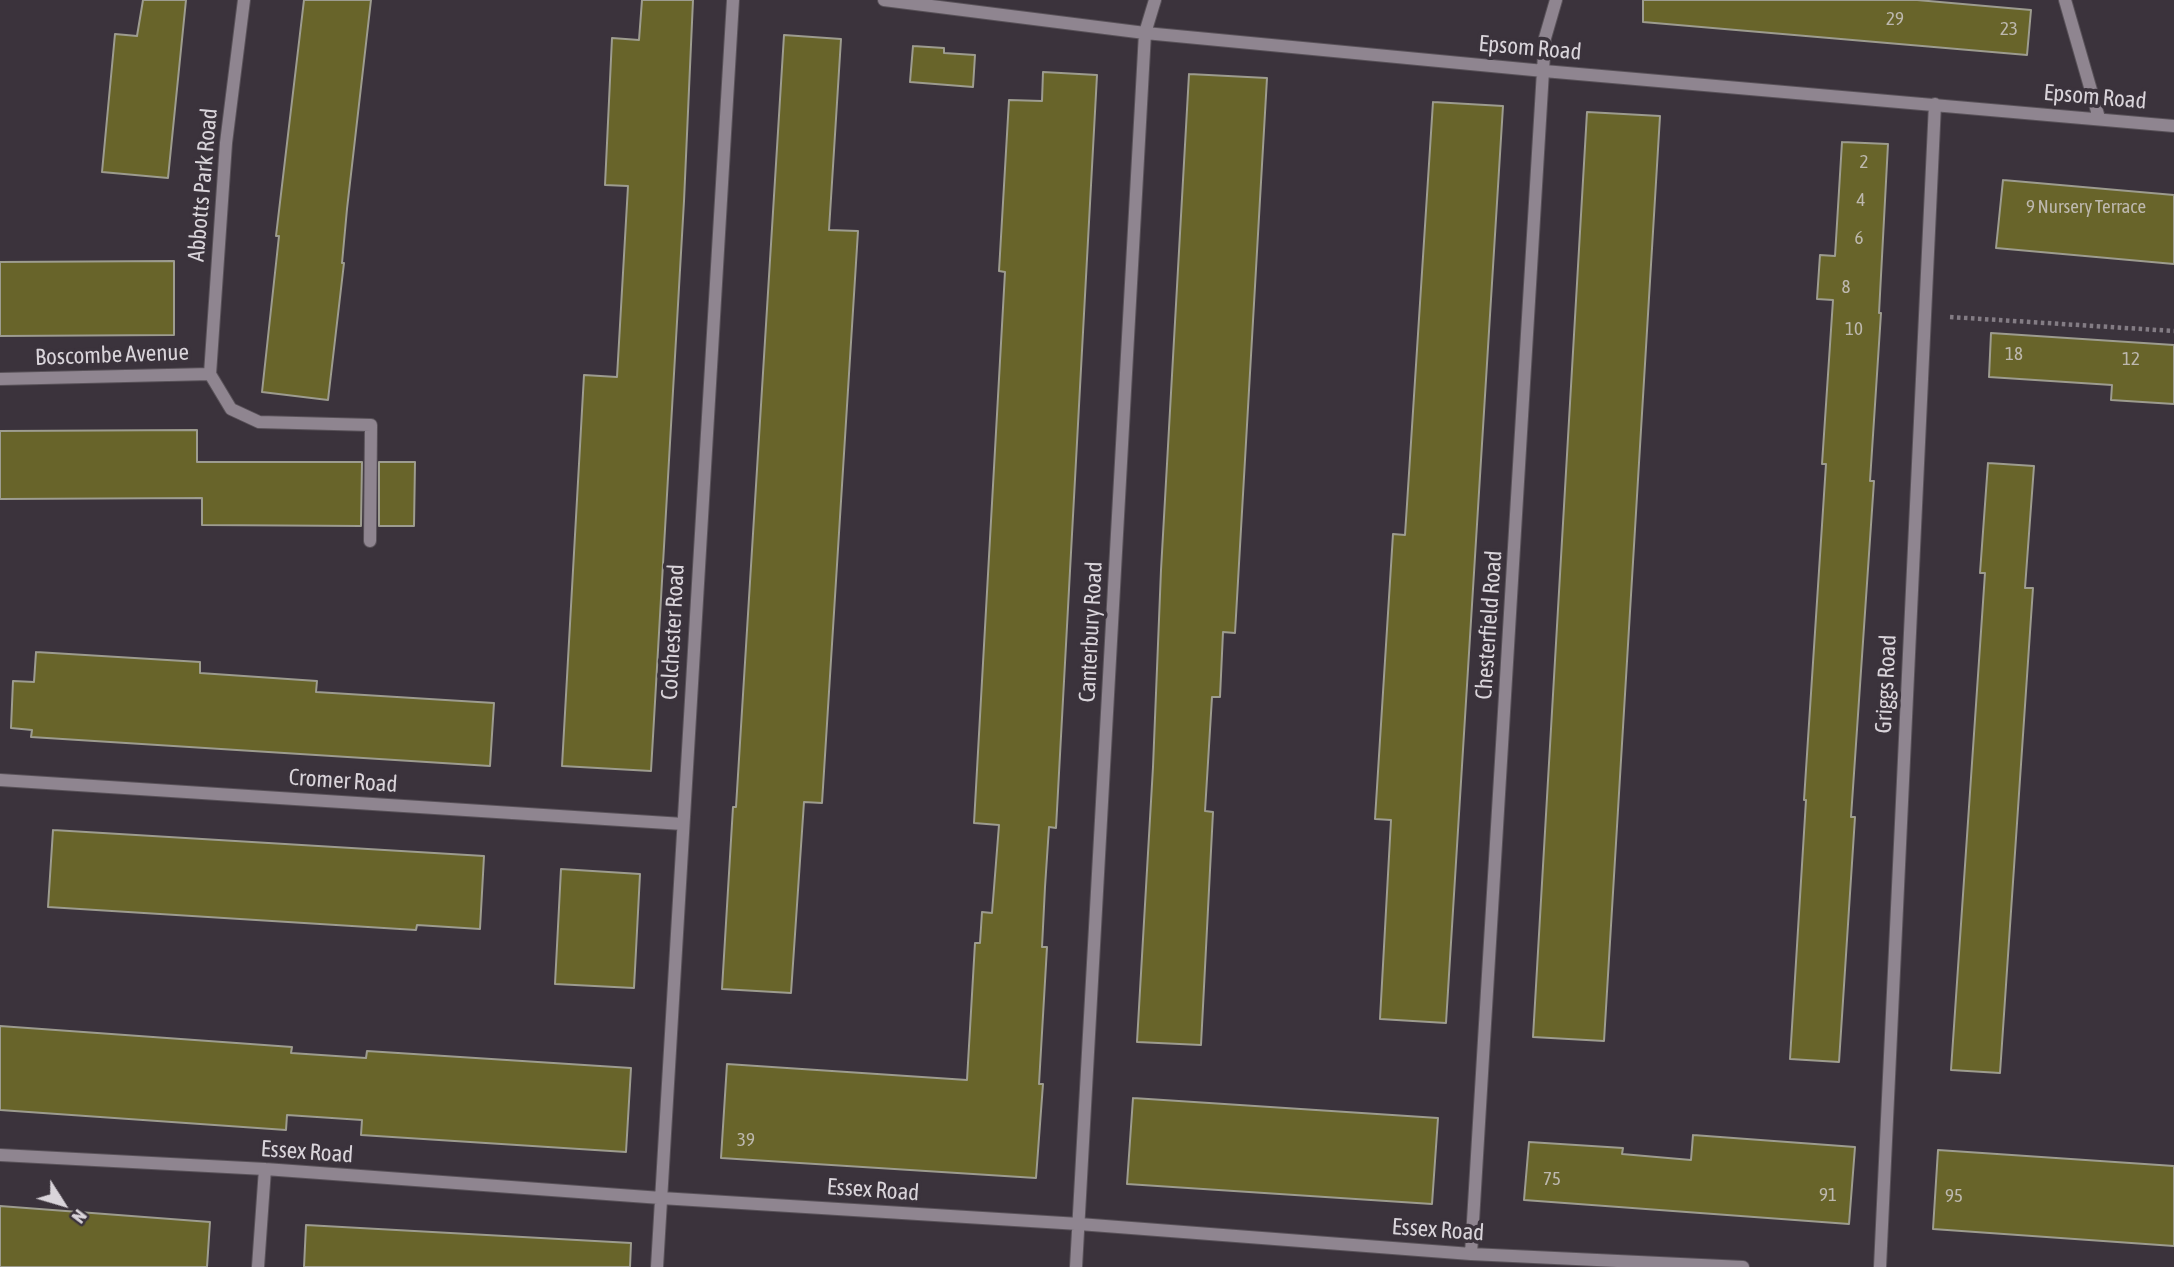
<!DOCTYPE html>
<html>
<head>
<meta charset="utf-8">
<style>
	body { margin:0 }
	#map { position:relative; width:2174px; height:1267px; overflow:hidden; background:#3b333c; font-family:"Asap Condensed",sans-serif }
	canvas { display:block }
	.north { position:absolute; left:28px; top:1169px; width:70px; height:70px; -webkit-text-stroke:5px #3b333c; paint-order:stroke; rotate:127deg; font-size:19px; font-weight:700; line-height:28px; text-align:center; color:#d9d4da }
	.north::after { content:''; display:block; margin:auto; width:24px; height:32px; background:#d9d4da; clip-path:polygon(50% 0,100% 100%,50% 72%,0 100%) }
</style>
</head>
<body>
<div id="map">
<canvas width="2174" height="1267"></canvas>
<div class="north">N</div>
</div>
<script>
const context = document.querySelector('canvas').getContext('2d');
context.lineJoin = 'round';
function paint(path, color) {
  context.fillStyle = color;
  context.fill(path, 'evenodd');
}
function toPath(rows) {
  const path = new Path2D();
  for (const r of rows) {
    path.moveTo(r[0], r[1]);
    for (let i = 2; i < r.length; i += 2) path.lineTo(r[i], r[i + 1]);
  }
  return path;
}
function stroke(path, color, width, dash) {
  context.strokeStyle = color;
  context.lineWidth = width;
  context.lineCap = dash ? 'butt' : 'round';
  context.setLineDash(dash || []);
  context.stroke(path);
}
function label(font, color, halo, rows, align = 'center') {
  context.font = font + ' "Asap Condensed",sans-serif';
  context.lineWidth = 7;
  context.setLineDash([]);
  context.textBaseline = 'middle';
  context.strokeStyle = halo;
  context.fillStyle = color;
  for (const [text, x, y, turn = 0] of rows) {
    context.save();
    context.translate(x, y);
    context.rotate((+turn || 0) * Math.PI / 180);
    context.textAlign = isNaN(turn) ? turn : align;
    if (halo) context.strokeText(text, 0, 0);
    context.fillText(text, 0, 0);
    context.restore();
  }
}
const building = toPath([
	[143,0,186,0,168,178,102,172,115,34,137,36,143,0],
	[304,0,371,0,347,209,342,263,344,263,328,400,262,392,279,236,276,236,304,0],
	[642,0,693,0,684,201,651,771,562,766,584,375,617,377,628,186,605,185,612,38,639,40,642,0],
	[1643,0,1917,0,2031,10,2027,55,1643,22,1643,0],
	[784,35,841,39,829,230,858,231,822,803,804,802,791,993,722,989,733,807,736,807,784,35],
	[913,46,944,48,944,53,975,55,973,87,910,82,913,46],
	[1043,72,1097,75,1056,828,1049,827,1045,887,1042,947,1047,947,1039,1084,1043,1084,1036,1178,721,1158,727,1064,967,1080,975,943,980,943,982,912,992,913,999,825,974,823,1005,272,999,271,1009,100,1042,101,1043,72],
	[1189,74,1267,78,1235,633,1223,632,1220,697,1212,697,1205,811,1213,812,1201,1045,1137,1042,1153,767,1161,570,1189,74],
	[1433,102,1503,106,1446,1023,1380,1019,1391,820,1375,819,1393,534,1405,535,1433,102],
	[1587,112,1660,116,1604,1041,1533,1037,1587,112],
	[1842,142,1888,144,1879,313,1881,313,1870,481,1874,481,1851,817,1855,817,1839,1062,1790,1059,1806,800,1804,800,1826,464,1822,464,1833,300,1817,299,1820,255,1835,256,1842,142],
	[2003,180,2174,195,2174,264,1996,248,2003,180],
	[174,261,174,335,0,336,0,262,174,261],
	[1991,333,2174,345,2174,404,2111,400,2112,385,1989,377,1991,333],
	[197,430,197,462,362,462,361,526,202,525,202,498,0,499,0,431,197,430],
	[379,462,415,462,414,526,379,526,379,462],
	[1988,463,2034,466,2025,588,2033,588,2000,1073,1951,1070,1985,573,1980,573,1988,463],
	[36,652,200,662,200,673,317,681,316,692,494,703,490,766,31,737,32,730,11,728,13,681,34,682,36,652],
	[53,830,484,856,480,929,417,925,416,930,48,907,53,830],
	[561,869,640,874,634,988,555,984,561,869],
	[0,1026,292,1047,291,1053,366,1058,367,1051,631,1068,626,1152,361,1135,362,1120,287,1115,286,1130,0,1110,0,1026],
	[1133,1098,1438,1118,1432,1204,1127,1184,1133,1098],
	[1693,1135,1855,1147,1849,1224,1524,1200,1529,1142,1623,1148,1622,1154,1691,1160,1693,1135],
	[1938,1150,2174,1166,2174,1246,1933,1229,1938,1150],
	[0,1206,210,1222,207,1267,0,1267,0,1206],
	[306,1225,631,1243,630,1267,304,1267,306,1225]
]);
paint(building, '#68642a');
stroke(building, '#9d9c8f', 2);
const minor = toPath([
	[884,0,1145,33,1544,71,2174,126],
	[2065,0,2099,118],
	[210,374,226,143,244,0],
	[210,374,231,409,259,422,371,425,370,541],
	[0,379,210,374],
	[0,780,683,824],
	[0,1155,265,1169,661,1198,1079,1224,1471,1254,1743,1267],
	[1471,1254,1545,38,1556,0],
	[258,1267,265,1169],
	[657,1267,733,0],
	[1076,1267,1145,33,1155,0],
	[1880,1267,1935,104]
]);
stroke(minor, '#595259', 14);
stroke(toPath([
	[1950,317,2174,331]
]), '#837c84', 4.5, [3.5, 3.5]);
stroke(minor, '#8f8590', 12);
label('19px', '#bdb8ae', null, [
	["29",1895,19],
	["23",2009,29],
	["2",1864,162],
	["4",1861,200],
	["9 Nursery Terrace",2086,207],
	["6",1859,238],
	["8",1846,287],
	["10",1854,329],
	["18",2014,354],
	["12",2131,359],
	["39",746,1140],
	["75",1552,1179],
	["91",1828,1195],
	["95",1954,1196]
]);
label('23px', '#d9d4da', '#3b333c', [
	["Epsom Road",1530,48,5],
	["Epsom Road",2095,97,5],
	["Abbotts Park Road",203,185,-85],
	["Boscombe Avenue",112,355,-2],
	["Chesterfield Road",1489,625,-86],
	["Colchester Road",673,632,-87],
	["Canterbury Road",1091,632,-87],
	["Griggs Road",1886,684,-87],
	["Cromer Road",343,781,4],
	["Essex Road",307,1152,4],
	["Essex Road",873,1190,4],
	["Essex Road",1438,1230,4]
]);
</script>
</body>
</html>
